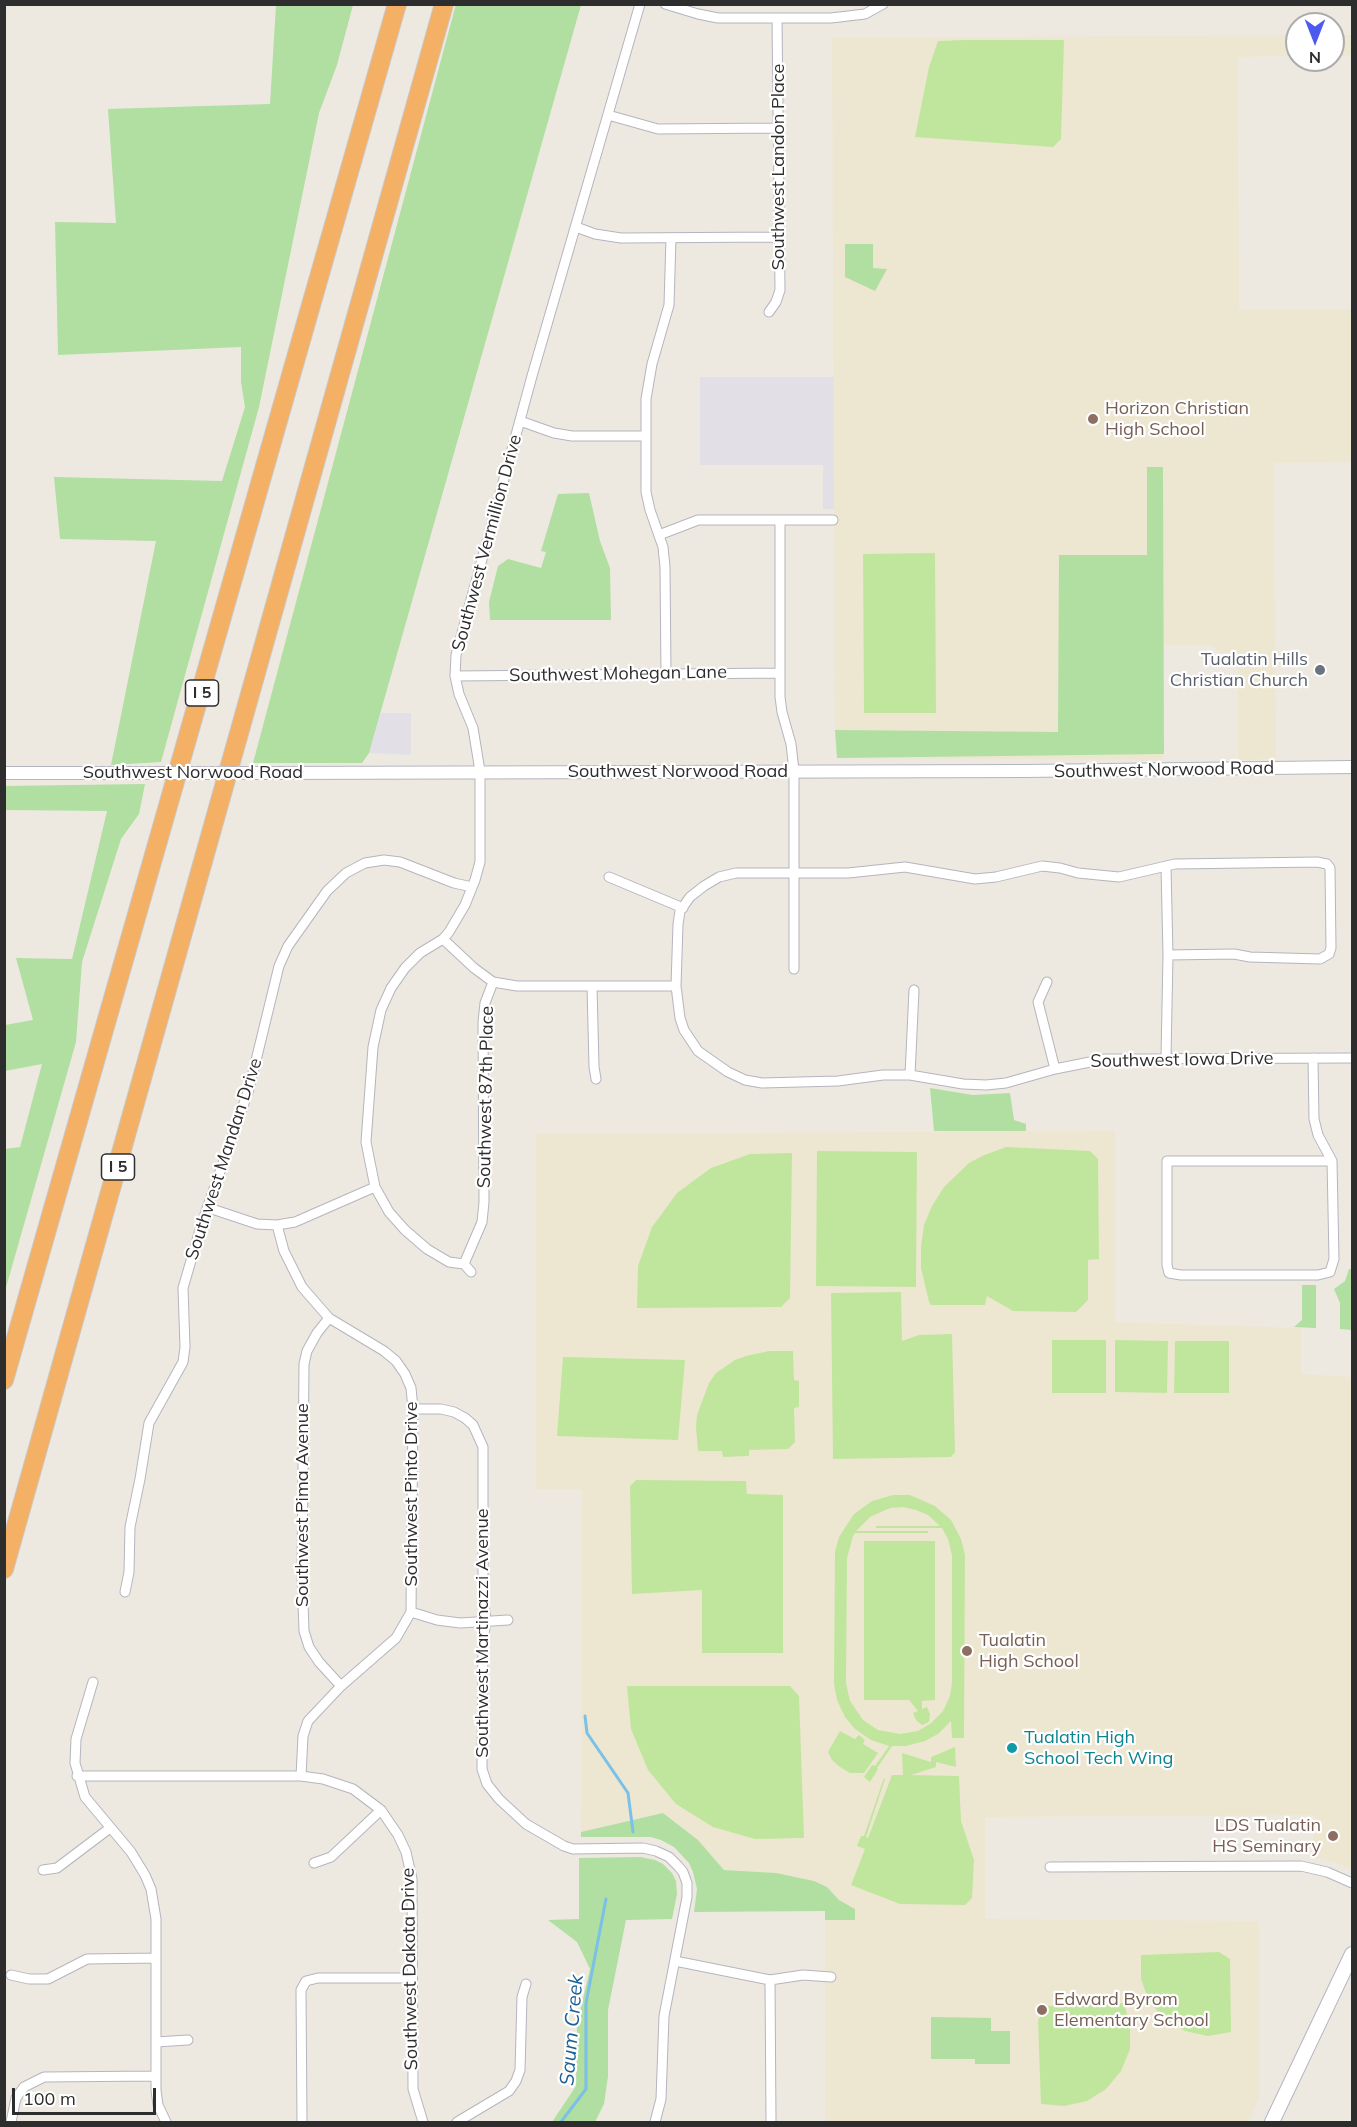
<!DOCTYPE html>
<html>
<head>
<meta charset="utf-8">
<style>
	body { margin:0 }
	#map { position:relative; width:1357px; height:2127px; overflow:hidden; background:#ede9e0; font-family:Mulish,sans-serif }
	canvas { display:block }
	.frame { position:absolute; inset:0; border:6px solid #2d2d2d; pointer-events:none }
	.north { position:absolute; left:1285px; top:12px; width:60px; height:60px; box-sizing:border-box; background:#fff; border:2px solid #ababab; border-radius:50%; rotate:180deg; font-size:16px; font-weight:700; line-height:24px; text-align:center; color:#2d2d2d }
	.north::after { content:''; display:block; margin:auto; width:21px; height:27px; background:#4c5bee; clip-path:polygon(50% 0,100% 100%,50% 72%,0 100%) }
	.scale { position:absolute; left:12px; top:2088px; width:144px; height:27px; box-sizing:border-box; border:3px solid #2d2d2d; border-top:0; padding-left:8px; font-size:18px; line-height:21px; white-space:nowrap; color:#2d2d2d; -webkit-text-stroke:4px #fff; paint-order:stroke }
</style>
</head>
<body>
<div id="map">
<canvas width="1357" height="2127"></canvas>
<div class="frame"></div>
<div class="north">N</div>
<div class="scale">100 m</div>
</div>
<script>
const context = document.querySelector('canvas').getContext('2d');
context.lineJoin = 'round';
function paint(path, color) {
  context.fillStyle = color;
  context.fill(path, 'evenodd');
}
function toPath(rows) {
  const path = new Path2D();
  for (const r of rows) {
    path.moveTo(r[0], r[1]);
    for (let i = 2; i < r.length; i += 2) path.lineTo(r[i], r[i + 1]);
  }
  return path;
}
function stroke(path, color, width, dash) {
  context.strokeStyle = color;
  context.lineWidth = width;
  context.lineCap = dash ? 'butt' : 'round';
  context.setLineDash(dash || []);
  context.stroke(path);
}
function label(font, color, halo, rows, align = 'center') {
  context.font = font + ' Mulish,sans-serif';
  context.lineWidth = 4.5;
  context.setLineDash([]);
  context.textBaseline = 'middle';
  context.strokeStyle = halo;
  context.fillStyle = color;
  for (const [text, x, y, turn = 0] of rows) {
    context.save();
    context.translate(x, y);
    context.rotate((+turn || 0) * Math.PI / 180);
    context.textAlign = isNaN(turn) ? turn : align;
    if (halo) context.strokeText(text, 0, 0);
    context.fillText(text, 0, 0);
    context.restore();
  }
}
paint(toPath([
	[700,377,834,377,835,509,823,509,823,465,700,465],
	[381,713,411,713,411,755,369,753]
]), '#e2e0e6');
paint(toPath([
	[1297,35,1297,56,1238,57,1239,309,1352,309,1352,462,1274,463,1276,759,1238,760,1238,665,1211,645,1162,645,1163,760,837,758,835,730,832,38],
	[1333,35,1352,35,1352,56,1333,56],
	[1115,1131,1115,1322,1301,1328,1301,1374,1352,1377,1352,1871,1334,1862,1311,1857,1315,1815,985,1817,985,1919,1259,1921,1259,2097,1249,2122,825,2122,825,1920,854,1920,855,1909,839,1900,827,1887,814,1881,776,1873,724,1870,698,1840,663,1813,581,1832,582,1489,536,1489,536,1134]
]), '#ede7d1');
paint(toPath([
	[456,4,581,5,369,753,362,763,253,763],
	[276,5,353,5,337,65,319,113,259,407,161,762,111,765,156,541,60,539,54,477,222,481,245,407,241,382,241,347,58,355,55,222,116,223,108,109,270,104],
	[845,244,873,244,873,268,887,269,875,291,845,277],
	[1147,467,1163,467,1164,754,837,758,835,730,1058,732,1059,555,1147,555],
	[589,493,600,541,610,568,611,620,490,620,489,602,498,566,508,559,541,568,546,552,541,551,558,494],
	[145,784,139,814,121,839,82,962,76,1042,5,1291,5,1149,20,1147,42,1064,5,1071,5,1025,33,1020,16,958,72,959,107,811,5,810,5,786],
	[930,1088,973,1095,1010,1093,1014,1120,1026,1124,1026,1131,934,1131],
	[1349,1269,1352,1269,1352,1330,1340,1329,1340,1303,1334,1289,1345,1281],
	[1302,1285,1316,1285,1316,1328,1294,1327,1302,1320],
	[663,1813,698,1840,724,1870,776,1873,814,1881,827,1887,839,1900,855,1909,855,1920,825,1920,825,1911,694,1912,697,1889,693,1872,689,1863,674,1847,661,1840,651,1837,581,1837,581,1832],
	[579,1858,640,1857,655,1860,663,1864,672,1873,676,1881,677,1894,672,1919,626,1920,608,2010,608,2076,604,2104,595,2122,552,2122,576,2086,577,2024,590,1969,577,1942,548,1920,579,1919],
	[931,2017,991,2018,991,2031,1010,2031,1010,2064,975,2064,975,2059,931,2059]
]), '#b0dfa1');
paint(toPath([
	[964,40,1064,40,1061,139,1053,147,915,137,929,67,938,41],
	[935,553,936,713,864,713,863,554],
	[1006,1147,1090,1151,1098,1159,1099,1259,1088,1260,1088,1300,1076,1312,1013,1311,987,1296,985,1305,931,1305,929,1302,921,1268,921,1247,924,1225,932,1206,944,1187,969,1163,982,1156],
	[817,1151,917,1152,916,1287,816,1286],
	[792,1153,790,1298,781,1307,637,1308,638,1266,652,1227,677,1193,711,1168,750,1154],
	[901,1292,902,1341,919,1335,952,1334,955,1452,951,1457,833,1459,831,1293],
	[1052,1340,1106,1340,1106,1393,1052,1393],
	[1115,1340,1168,1341,1167,1393,1115,1392],
	[1175,1341,1229,1341,1229,1393,1174,1393],
	[769,1351,793,1351,794,1380,799,1381,799,1407,794,1408,795,1442,788,1449,749,1450,749,1456,723,1457,722,1451,698,1451,696,1427,697,1415,709,1383,716,1373,735,1360,746,1356],
	[563,1357,685,1360,678,1440,557,1436],
	[636,1480,746,1481,747,1494,783,1495,783,1653,702,1653,702,1590,632,1594,630,1486],
	[893,1495,910,1495,935,1506,951,1520,961,1539,965,1555,964,1738,952,1738,951,1721,938,1734,925,1741,906,1746,892,1746,877,1768,878,1769,870,1782,864,1777,872,1765,875,1766,889,1746,871,1740,855,1729,845,1717,837,1700,834,1684,835,1552,839,1537,854,1514,872,1501],
	[890,1508,903,1507,916,1510,928,1515,940,1526,876,1526,876,1528,942,1528,948,1539,952,1555,952,1683,950,1696,943,1711,930,1724,918,1731,900,1734,878,1730,863,1720,850,1701,846,1683,847,1558,853,1536,855,1533,928,1533,928,1531,856,1531,870,1517],
	[864,1541,935,1541,935,1700,922,1701,922,1709,927,1707,930,1714,929,1722,922,1725,916,1720,913,1713,918,1711,909,1700,864,1700],
	[627,1686,790,1686,799,1696,804,1838,755,1839,713,1827,676,1804,648,1770,631,1729],
	[840,1731,855,1739,859,1735,865,1740,863,1744,878,1753,864,1773,850,1773,840,1767,832,1760,828,1752],
	[955,1747,956,1767,936,1762,936,1767,911,1775,959,1776,961,1821,974,1860,972,1898,965,1905,900,1904,851,1885,865,1849,857,1846,861,1836,864,1836,884,1778,885,1779,866,1837,868,1838,892,1775,903,1775,902,1753,931,1762,931,1757],
	[1219,1952,1230,1959,1231,2032,1208,2036,1185,2031,1164,2019,1149,2001,1141,1979,1141,1955],
	[1124,2003,1130,2026,1130,2049,1121,2071,1106,2089,1087,2101,1064,2106,1041,2104,1038,2020,1046,2006]
]), '#c0e69e');
stroke(toPath([
	[585,1716,587,1733,628,1793,633,1832],
	[561,2122,586,2089,586,2003,606,1899]
]), '#7bc0e7', 3);
const minor = toPath([
	[665,4,698,14,718,18,831,18,865,14,883,4],
	[608,115,658,129,778,128],
	[576,227,595,234,621,238,779,237],
	[769,312,776,302,780,290,777,18],
	[520,421,554,433,572,436,646,436],
	[780,520,780,697,782,712,791,744,794,771,794,969],
	[659,535,698,520,833,520],
	[666,674,665,567,663,547,650,510,646,492,646,399,652,364,669,305,671,238],
	[455,676,780,673],
	[609,877,683,908],
	[443,939,474,968,493,982,485,1003,483,1022,484,1202,482,1222,464,1264,471,1272],
	[493,982,517,986,676,986,678,924,680,911,690,897,704,886,719,877,736,873,848,873,905,867,975,879,996,877,1042,866,1060,868,1078,873,1119,877,1175,864,1317,862,1327,864,1330,868,1331,948,1329,954,1320,959,1250,957,1234,954,1168,955],
	[1047,982,1038,1002,1055,1069],
	[592,986,594,1067,596,1079],
	[676,986,680,1018,684,1030,698,1051,728,1072,745,1080,762,1083,838,1081,883,1075,910,1075,963,1084,986,1085,1006,1083,1055,1069,1105,1059,1352,1058],
	[1166,1058,1168,955,1166,866],
	[1313,1058,1314,1119,1318,1135,1332,1161,1334,1259,1330,1272,1318,1275,1181,1275,1169,1273,1167,1265,1167,1161,1332,1161],
	[910,1075,914,990],
	[209,1208,257,1224,277,1225,295,1222,375,1187],
	[277,1225,284,1251,302,1287,329,1318,384,1351,396,1361,405,1374,411,1388,413,1409,411,1612,396,1638,341,1686,308,1721,303,1736,301,1776],
	[464,1264,449,1262,427,1249,405,1230,389,1212,375,1187,366,1142,373,1047,381,1010,391,988,405,968,420,953,443,939,449,932,465,905,475,880,480,862,480,771,473,728,459,694,455,676,456,655,532,376,640,4],
	[329,1318,317,1333,307,1351,304,1364,302,1575,304,1631,309,1647,319,1662,341,1686],
	[413,1409,441,1409,454,1412,465,1418,473,1425,483,1447,483,1595,486,1621,483,1640,482,1769,487,1784,499,1799,526,1824,564,1846,573,1849,643,1848,656,1851,669,1857,678,1866,683,1872,687,1883,687,1897,664,2016,661,2099,655,2122],
	[125,1592,129,1572,130,1527,140,1479,149,1423,183,1362,185,1347,183,1288,202,1223,249,1089,279,966,288,946,327,891,346,873,365,863,384,860,400,862,454,883,472,887],
	[411,1612,437,1620,460,1623,508,1620],
	[93,1682,76,1739,75,1763,85,1797,131,1852,145,1875,151,1889,156,1919,156,2090,158,2105,166,2122],
	[77,1776,301,1776,323,1779,353,1789,381,1810,398,1835,406,1852,412,1879,413,2089,423,2122],
	[314,1863,331,1857,381,1810],
	[1050,1867,1301,1866,1327,1872,1352,1883],
	[43,1870,57,1868,110,1828],
	[675,1961,770,1980,803,1975,831,1977],
	[11,1975,29,1979,48,1979,87,1959,156,1958],
	[770,1980,771,2122],
	[156,2042,188,2040],
	[11,2122,16,2098,24,2087,44,2077,156,2076],
	[302,2122,301,1990,306,1981,318,1978,412,1978],
	[457,2122,509,2091,516,2081,520,2070,522,1997,526,1984]
]);
const tertiary = toPath([
	[4,773,141,773],
	[272,773,1024,771,1352,767]
]);
const secondary = toPath([
	[1272,2122,1352,1954]
]);
const motorway = toPath([
	[4,1380,397,4],
	[4,1569,444,4]
]);
stroke(minor, '#b4b5bf', 11);
stroke(tertiary, '#b4b5bf', 14);
stroke(secondary, '#b4b5bf', 16);
stroke(motorway, '#c8c8c8', 20);
stroke(minor, '#fff', 9);
stroke(tertiary, '#fff', 12);
stroke(secondary, '#fff', 14);
stroke(motorway, '#f4b065', 18);
const tertiaryBridge = toPath([
	[141,773,272,773]
]);
stroke(tertiaryBridge, '#b4b5bf', 14, []);
stroke(tertiaryBridge, '#fff', 12);
for (const [x, y, r, color] of [
	[1093,419,6,"#8d6e63"],
	[1320,670,6,"#6b7280"],
	[967,1651,6,"#8d6e63"],
	[1012,1748,6,"#0f9aa8"],
	[1333,1836,6,"#8d6e63"],
	[1042,2010,6,"#8d6e63"]
]) {
  const dot = new Path2D();
  dot.arc(x, y, r, 0, 2 * Math.PI);
  context.fillStyle = color;
  context.fill(dot);
  stroke(dot, '#fff', 2);
}
for (const [x, y, w] of [
	[202,693,33],
	[118,1167,33]
]) {
  const box = new Path2D();
  box.roundRect(x - w / 2, y - 13, w, 26, 4.5);
  context.fillStyle = '#fff';
  context.fill(box);
  stroke(box, '#2d2d2d', 1.5);
}
label('bold 16px', '#2d2d2d', null, [
	["I 5",202,693],
	["I 5",118,1167]
]);
label('18px', '#2d2d2d', '#fff', [
	["Southwest Landon Place",779,167,-90],
	["Southwest Vermillion Drive",487,543,-75],
	["Southwest Mohegan Lane",618,674,-1],
	["Southwest Norwood Road",1164,770,-1],
	["Southwest Norwood Road",678,772],
	["Southwest Norwood Road",193,773],
	["Southwest Iowa Drive",1182,1060,-1],
	["Southwest 87th Place",486,1097,-89],
	["Southwest Mandan Drive",224,1159,-72],
	["Southwest Pinto Drive",412,1494,-90],
	["Southwest Pima Avenue",303,1505,-90],
	["Southwest Martinazzi Avenue",483,1633,-90],
	["Southwest Dakota Drive",410,1969,-91]
]);
label('18px', '#785e54', '#fff', [
	["Horizon Christian",1105,409],
	["High School",1105,430],
	["Tualatin",979,1641],
	["High School",979,1662],
	["LDS Tualatin",1321,1826,"right"],
	["HS Seminary",1321,1847,"right"],
	["Edward Byrom",1054,2000],
	["Elementary School",1054,2021]
], 'left');
label('18px', '#5b616d', '#fff', [
	["Tualatin Hills",1308,660],
	["Christian Church",1308,681]
], 'right');
label('18px', '#0d838f', '#fff', [
	["Tualatin High",1024,1738],
	["School Tech Wing",1024,1759]
], 'left');
label('italic 20px', '#175f96', '#fff', [
	["Saum Creek",572,2030,-85]
]);
</script>
</body>
</html>
